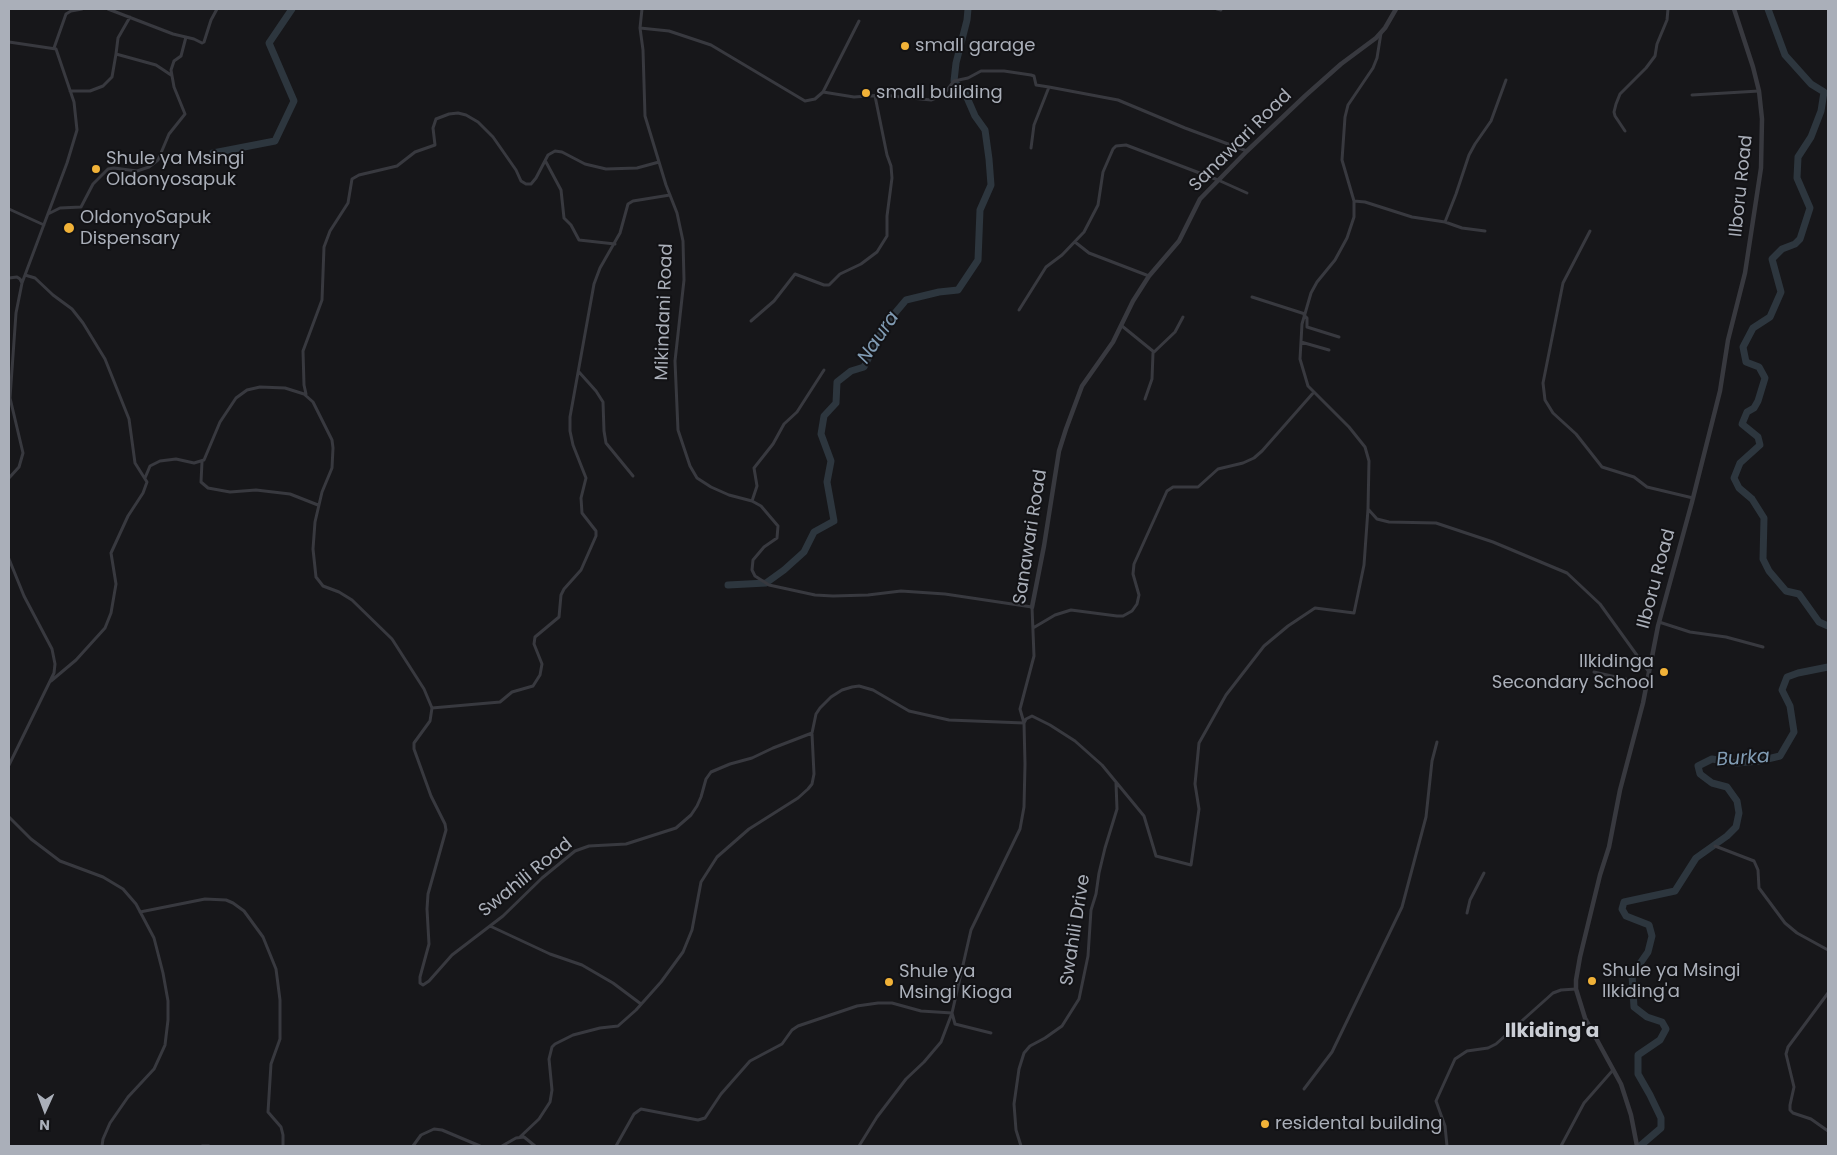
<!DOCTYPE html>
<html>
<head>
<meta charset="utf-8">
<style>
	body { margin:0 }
	#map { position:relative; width:1837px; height:1155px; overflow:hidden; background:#17171a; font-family:Poppins,sans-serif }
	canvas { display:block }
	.frame { position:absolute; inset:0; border:10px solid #aaafb9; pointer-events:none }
	.north { position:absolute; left:20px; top:1085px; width:50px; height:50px; -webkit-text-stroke:4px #121215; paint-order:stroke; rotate:182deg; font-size:14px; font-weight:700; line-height:20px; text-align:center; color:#aaafb9 }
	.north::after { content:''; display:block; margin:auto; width:18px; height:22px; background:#aaafb9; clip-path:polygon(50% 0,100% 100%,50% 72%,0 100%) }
</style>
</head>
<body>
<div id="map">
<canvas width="1837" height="1155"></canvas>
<div class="frame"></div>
<div class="north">N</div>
</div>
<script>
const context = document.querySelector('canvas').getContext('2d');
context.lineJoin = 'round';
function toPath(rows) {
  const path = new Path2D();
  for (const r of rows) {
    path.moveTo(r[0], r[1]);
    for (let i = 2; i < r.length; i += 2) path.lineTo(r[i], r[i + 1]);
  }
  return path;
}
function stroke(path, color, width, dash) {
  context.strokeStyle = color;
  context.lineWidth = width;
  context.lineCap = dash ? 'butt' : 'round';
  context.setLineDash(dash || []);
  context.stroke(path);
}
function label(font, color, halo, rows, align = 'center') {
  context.font = font + ' Poppins,sans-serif';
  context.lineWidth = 4;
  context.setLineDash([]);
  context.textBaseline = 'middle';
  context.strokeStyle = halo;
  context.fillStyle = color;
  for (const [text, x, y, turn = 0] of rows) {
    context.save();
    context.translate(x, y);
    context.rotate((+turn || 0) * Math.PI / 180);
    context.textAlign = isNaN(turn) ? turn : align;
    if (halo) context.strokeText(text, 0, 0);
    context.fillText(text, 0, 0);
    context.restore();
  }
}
stroke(toPath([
	[1768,9,1785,55,1811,84,1824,92,1821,111,1811,137,1798,157,1797,178,1810,208,1800,239,1795,244,1782,249,1772,259,1781,292,1770,317,1753,328,1743,347,1746,362,1759,367,1765,378,1758,401,1754,408,1747,412,1742,424,1758,437,1760,445,1740,463,1734,478,1739,488,1752,499,1764,518,1763,559,1769,571,1786,591,1799,594,1819,622,1828,626],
	[213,153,275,141,294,101,269,43,292,9],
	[728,585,766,583,784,570,804,552,814,532,834,521,827,482,831,461,821,434,824,416,836,403,837,382,851,371,864,367,885,325,906,300,939,292,958,290,978,260,980,210,991,185,989,159,985,130,975,116,965,93,954,81,956,63,967,20,968,9],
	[1640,1146,1661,1128,1661,1118,1650,1095,1638,1074,1638,1055,1660,1040,1666,1029,1662,1022,1647,1017,1634,1007,1632,975,1648,952,1652,936,1649,925,1626,916,1622,909,1624,902,1675,891,1696,858,1727,836,1736,827,1739,813,1737,801,1727,787,1712,783,1700,774,1698,766,1712,759,1737,763,1759,761,1780,756,1794,732,1790,706,1782,690,1787,677,1798,673,1828,667]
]), '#2d363e', 7);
stroke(toPath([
	[108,9,173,34,194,39,202,43,204,42,211,20,217,9],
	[642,9,640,28,643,50,645,116,666,185,677,213,683,241,684,280,675,361,678,430,690,466,697,478,711,487,729,495,752,501,761,506,778,526,777,538,764,547,753,560,752,570,755,576,769,585,815,595,833,596,868,595,901,591,945,594,1032,607,1034,656,1020,709,1024,723,1025,764,1024,807,1020,829,971,930,952,1013,941,1042,924,1062,906,1079,877,1117,859,1146],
	[1217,9,1221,10],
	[130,17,118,38,116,54,156,65,171,75],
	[640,28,669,31,711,45,805,101,815,99,823,92,854,97,882,95,931,100,943,95,954,81,968,78,981,71,1004,71,1031,75,1034,76,1036,85,1049,87,1034,125,1031,148],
	[1381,33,1377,58,1373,68,1348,105,1345,117,1342,160,1354,201,1354,217,1347,238,1335,260,1317,282,1311,293,1302,324,1300,359,1308,386,1349,427,1365,447,1369,461,1368,509,1377,519,1389,522,1436,523,1493,542,1567,573,1600,604,1649,672],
	[9,42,56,49,74,102,77,130,67,163,22,283,16,313,10,398,23,453,19,467,9,478],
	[54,48,66,14,71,11,82,9],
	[1049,87,1118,100,1185,128,1247,151],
	[70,91,90,91,103,86,112,77,116,54],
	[823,92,859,21],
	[1692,95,1759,91],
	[1625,131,1615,116,1614,112,1616,104,1620,94,1646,68,1655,56,1657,44,1667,20,1668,9],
	[546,162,561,190,564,218,571,225,579,240,615,244],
	[1354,201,1365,202,1412,217,1445,222,1462,228,1485,231],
	[9,209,44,225],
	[48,214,60,208,81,207,93,184,108,169,114,168,137,171,149,167,158,160,169,134,185,114,174,87,171,70,174,61,181,56,186,37],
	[1445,222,1456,194,1469,155,1475,144,1491,121,1506,80],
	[1590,231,1563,283,1543,383,1545,400,1553,413,1576,434,1602,467,1634,477,1647,487,1693,498],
	[1075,242,1089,253,1149,276],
	[25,275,35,278,53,295,72,309,83,323,105,359,129,419,135,463,147,482,143,493,128,516,111,553,116,584,111,613,105,628,76,660,51,681],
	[9,278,17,277,20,279,22,283],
	[1252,297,1305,314],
	[1019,310,1046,267,1062,255,1084,232,1098,205,1103,172,1113,149,1116,146,1126,145,1218,180,1247,193],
	[1304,315,1307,318,1307,327,1339,337],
	[751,321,774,301,795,274,824,285,829,285,840,274,861,264,877,252,887,236,887,216,892,178,891,166,887,155,875,96],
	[1122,326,1154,352],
	[1301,342,1329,350],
	[579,372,596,391,603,402,604,431,606,443,633,476],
	[306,394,304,385,303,351,322,300,324,247,330,231,348,203,352,179,359,175,397,166,415,152,435,145,433,128,436,119,449,114,458,113,466,115,478,122,493,137,516,170,521,181,526,184,531,184,536,178,548,155,555,151,562,152,585,164,606,169,637,168,659,162],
	[1145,399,1152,379,1153,353,1175,332,1183,317],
	[202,462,201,482,208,488,230,492,256,490,290,494,318,505],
	[145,478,150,466,160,461,176,459,194,463,204,460,220,422,236,398,247,390,260,387,285,388,304,394,313,402,332,440,333,448,332,468,322,492,315,522,313,549,316,577,323,586,339,592,352,600,392,639,424,689,432,708,430,721,414,743,414,749,431,796,445,824,446,830,428,894,427,909,429,944,420,977,420,983,423,985,429,981,452,955,503,916,542,878,575,851,589,846,626,844,676,828,691,815,697,806,701,797,706,779,711,772,730,764,752,758,773,748,812,733,816,714,820,708,831,697,842,690,852,687,859,686,873,690,909,711,949,720,1024,723,1026,719,1032,716,1050,725,1075,741,1102,765,1144,816,1156,856,1191,865,1199,809,1195,784,1199,743,1226,695,1264,646,1288,626,1315,608,1354,613,1364,565,1368,509],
	[752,501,757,486,754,468,773,444,784,424,797,412,824,370],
	[9,559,24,596,52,649,55,664,54,673,9,765],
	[1659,622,1690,632,1726,637,1763,647],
	[1033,628,1055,615,1071,610,1117,616,1123,616,1132,611,1137,604,1139,595,1133,574,1134,564,1167,491,1173,487,1198,487,1218,469,1243,463,1254,458,1262,451,1314,392],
	[1594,672,1647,684],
	[432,708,500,702,512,692,533,686,540,675,542,664,534,644,535,637,559,617,561,595,564,589,581,570,596,536,596,531,582,513,581,498,586,478,573,445,570,431,570,417,594,284,600,268,620,233,628,204,633,201,670,195],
	[9,817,31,839,60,861,103,877,123,889,136,904,154,938,163,973,168,1001,168,1020,165,1045,154,1069,128,1097,110,1123,103,1139,102,1146],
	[1715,846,1754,861,1758,870,1759,888,1785,923,1797,933,1828,950],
	[140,912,205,899,226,900,233,903,244,911,263,937,276,969,280,1000,280,1039,271,1064,268,1112,281,1127,283,1135,283,1146],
	[1467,913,1470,900,1484,873],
	[490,926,550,954,582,965,613,983,641,1004],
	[1828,993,1788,1047,1786,1054,1794,1087,1790,1105,1790,1110,1793,1113,1811,1119,1828,1131],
	[1304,1089,1332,1052,1402,907,1426,817,1432,761,1437,742],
	[520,1137,539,1119,550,1102,552,1090,549,1059,552,1047,555,1044,573,1035,600,1028,618,1026,636,1010,661,982,683,952,692,930,701,882,717,857,749,829,798,798,808,789,812,784,814,774,812,734],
	[202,1146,209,1146],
	[413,1146,421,1135,434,1129,442,1130,480,1146],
	[502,1146,516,1138,524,1137,535,1146],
	[616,1146,634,1114,641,1109,698,1120,705,1118,721,1094,750,1061,782,1044,792,1030,798,1026,857,1006,878,1003,892,1003,921,1011,952,1013,955,1024,991,1033],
	[1021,1146,1016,1130,1014,1104,1019,1069,1024,1053,1030,1046,1045,1038,1062,1026,1079,999,1088,956,1091,910,1096,894,1099,873,1105,848,1117,809,1116,783],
	[1447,1146,1445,1126,1436,1101,1455,1059,1467,1051,1488,1048,1496,1044,1553,993,1561,990,1576,989],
	[1561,1146,1584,1103,1613,1070]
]), '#38393f', 3);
stroke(toPath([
	[1032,607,1044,546,1059,451,1066,429,1082,386,1113,342,1133,301,1149,276,1179,241,1200,199,1247,151,1305,96,1341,64,1376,38,1385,28,1396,9],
	[1637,1146,1631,1115,1621,1084,1585,1018,1576,989,1576,980,1580,957,1600,875,1609,847,1620,790,1643,703,1658,626,1692,502,1720,391,1728,340,1745,273,1761,168,1762,119,1759,91,1753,67,1734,9]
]), '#38393f', 4.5);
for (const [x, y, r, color] of [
	[905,46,5,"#f1b238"],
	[866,93,5,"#f1b238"],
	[96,169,5,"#f1b238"],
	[69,228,6,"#f1b238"],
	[1664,672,5,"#f1b238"],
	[1592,981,5,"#f1b238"],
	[889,982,5,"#f1b238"],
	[1265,1124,5,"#f1b238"]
]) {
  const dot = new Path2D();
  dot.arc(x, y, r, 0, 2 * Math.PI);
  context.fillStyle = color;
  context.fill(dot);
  stroke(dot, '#121215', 2);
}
label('18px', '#aaafb9', '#121215', [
	["small garage",915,46],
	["small building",876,93],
	["Shule ya Msingi",106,159],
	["Oldonyosapuk",106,180],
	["OldonyoSapuk",80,218],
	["Dispensary",80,239],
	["Ilkidinga",1654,662,"right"],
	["Secondary School",1654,683,"right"],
	["Shule ya Msingi",1602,971],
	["Ilkiding'a",1602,992],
	["Shule ya",899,972],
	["Msingi Kioga",899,993],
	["residental building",1275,1124]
], 'left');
label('18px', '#aaafb9', '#121215', [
	["Sanawari Road",1241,141,-45],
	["Ilboru Road",1742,186,-84],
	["Mikindani Road",665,312,-88],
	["Sanawari Road",1031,537,-81],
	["Ilboru Road",1657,579,-75],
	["Swahili Road",526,878,-39],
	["Swahili Drive",1076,930,-81]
]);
label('italic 19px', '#819cb4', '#121215', [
	["Naura",879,338,-56],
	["Burka",1743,759,-4]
]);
label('bold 20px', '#cbced5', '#121215', [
	["Ilkiding'a",1552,1032]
]);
</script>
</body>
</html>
